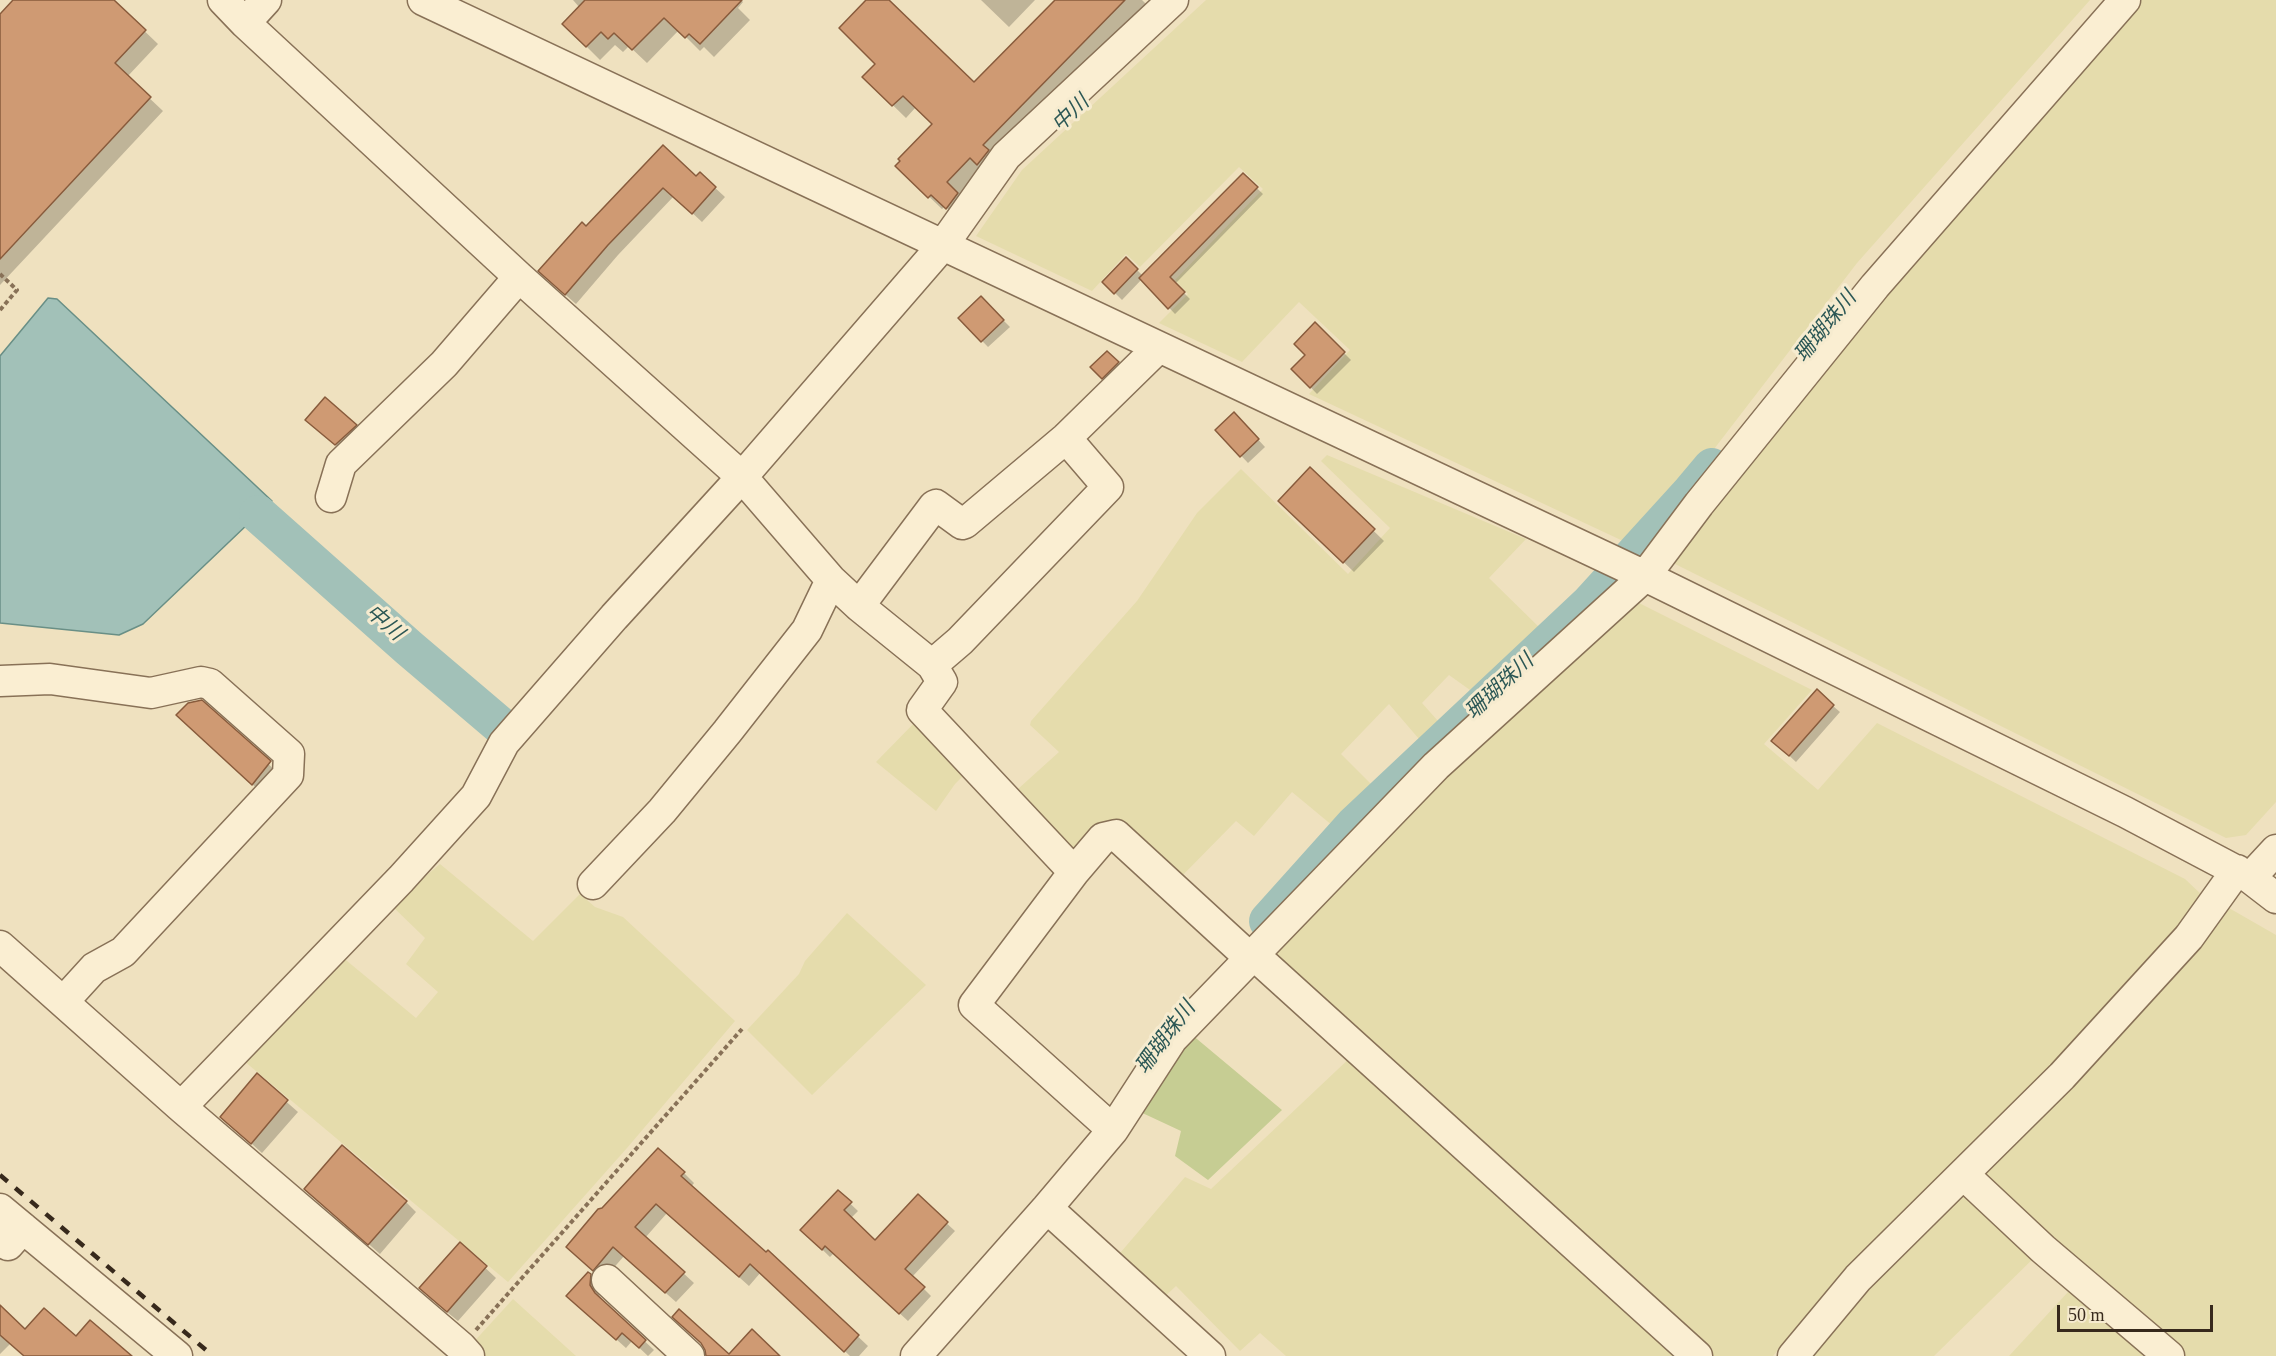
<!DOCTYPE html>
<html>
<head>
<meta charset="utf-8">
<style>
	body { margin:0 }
	#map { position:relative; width:2276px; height:1356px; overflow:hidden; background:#efe1bf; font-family:"Times New Roman",serif }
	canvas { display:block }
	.scale { position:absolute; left:2057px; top:1305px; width:156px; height:27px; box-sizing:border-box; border:3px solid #37291c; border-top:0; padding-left:8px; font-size:18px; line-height:21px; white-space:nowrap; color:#37291c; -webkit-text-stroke:4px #f6ebcf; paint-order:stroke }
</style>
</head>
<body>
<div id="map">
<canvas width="2276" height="1356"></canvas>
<div class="scale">50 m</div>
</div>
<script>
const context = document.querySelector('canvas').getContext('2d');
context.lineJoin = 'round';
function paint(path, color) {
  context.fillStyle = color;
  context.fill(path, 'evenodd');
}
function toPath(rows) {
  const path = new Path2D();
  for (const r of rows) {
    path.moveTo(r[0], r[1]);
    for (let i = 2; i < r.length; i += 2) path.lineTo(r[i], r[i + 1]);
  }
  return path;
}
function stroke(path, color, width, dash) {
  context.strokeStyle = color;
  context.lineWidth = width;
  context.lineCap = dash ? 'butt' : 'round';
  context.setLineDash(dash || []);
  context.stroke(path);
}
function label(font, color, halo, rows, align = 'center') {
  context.font = font + ' "Times New Roman","Noto Sans JP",serif';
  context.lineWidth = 6;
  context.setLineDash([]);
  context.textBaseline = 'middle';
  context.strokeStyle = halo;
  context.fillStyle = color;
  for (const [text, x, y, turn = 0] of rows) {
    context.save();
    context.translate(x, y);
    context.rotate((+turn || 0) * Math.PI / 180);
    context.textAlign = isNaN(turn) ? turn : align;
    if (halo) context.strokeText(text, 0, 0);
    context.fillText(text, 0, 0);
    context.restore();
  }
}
paint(toPath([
	[1206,0,2090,0,1857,263,1638,548,1309,394,1350,350,1299,302,1242,362,1159,323,1188,294,1175,280,1263,189,1239,167,1140,267,1126,254,1092,291,976,236,1022,170],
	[2132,0,2276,0,2276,802,2246,835,2226,838,1665,559],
	[1327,455,1526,539,1489,578,1542,630,1522,652,1470,690,1449,675,1422,703,1438,721,1419,739,1389,704,1341,754,1372,785,1333,826,1292,792,1254,836,1236,821,1176,882,1111,827,1080,856,1008,798,1059,752,1030,725,1031,721,1137,601,1197,513,1241,469,1348,574,1390,528,1321,461],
	[1639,603,1812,690,1764,744,1818,790,1877,723,2185,879,2203,896,2177,932,2075,1044,1847,1268,1773,1356,1705,1356,1262,953,1440,770],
	[921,716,971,768,955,784,936,811,876,762],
	[440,864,533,941,580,894,595,907,623,917,735,1021,627,1148,508,1282,244,1061,341,956,416,1018,438,992,406,964,425,938,391,905],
	[2222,904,2276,935,2276,1356,2181,1356,1985,1183,1981,1167],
	[847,913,926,985,812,1095,747,1030,799,974,805,961],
	[1354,1054,1686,1356,1286,1356,1260,1333,1240,1351,1176,1286,1159,1302,1115,1259,1185,1177,1211,1189],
	[1962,1188,2043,1249,1934,1356,1802,1356],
	[2079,1280,2166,1356,2009,1356],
	[513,1299,576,1356,478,1356,470,1346]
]), '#e5dcac');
paint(toPath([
	[1191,1034,1282,1110,1208,1180,1175,1156,1181,1131,1136,1110]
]), '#c6cd93');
const water = toPath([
	[48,298,57,299,272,501,143,624,119,635,0,623,0,356,48,298]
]);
paint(water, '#a2c1b8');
stroke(water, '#698f86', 1.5);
paint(toPath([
	[15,0,112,0,158,44,127,77,163,111,0,285,0,16],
	[573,0,741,0,743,2,738,8,750,20,714,57,704,47,700,51,679,30,647,63,629,46,623,52,615,45,600,60,564,24,580,8],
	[868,0,887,0,974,84,1057,0,1142,0,1146,4,959,196,970,207,960,221,945,206,942,209,897,166,934,124,916,107,906,118,864,77,877,64],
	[981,0,1035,0,1009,27],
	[663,147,696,179,700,174,725,197,702,222,674,196,618,255,576,304,550,281,587,228],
	[1243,175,1263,194,1175,284,1190,299,1175,314,1142,279,1122,300,1104,282,1126,259,1143,276],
	[981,298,1010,327,988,347,960,318],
	[1315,324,1351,360,1317,394,1293,369,1307,355],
	[1107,353,1124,370,1110,384,1093,367],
	[1241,421,1265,447,1248,463,1217,430],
	[356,426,362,432,343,451,314,427],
	[1310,469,1384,541,1354,572,1290,511],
	[201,701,280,775,263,794,188,726],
	[1833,706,1840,712,1796,762,1780,747],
	[257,1076,298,1112,262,1153,222,1117],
	[684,1173,694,1183,691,1187,766,1254,768,1252,868,1346,859,1356,850,1356,761,1272,749,1286,667,1213,645,1238,694,1283,676,1302,624,1256,604,1279,578,1257],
	[306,1189,406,1202,416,1212,380,1254],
	[838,1192,858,1211,851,1218,875,1242,918,1197,955,1231,912,1277,931,1296,908,1321,834,1253,830,1257,802,1230],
	[460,1244,496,1278,458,1321,431,1299],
	[588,1274,599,1285,599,1295,603,1302,654,1350,648,1356,632,1341,626,1348,577,1304],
	[0,1307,25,1331,76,1338,130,1356,25,1356,11,1343,0,1354]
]), '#0003');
stroke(toPath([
	[258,514,409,648,509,733],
	[1268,921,1355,824,1590,603,1691,492,1712,467]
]), '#a2c1b8', 38);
const building = toPath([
	[13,0,114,0,146,30,115,63,151,97,0,259,0,14,13,0],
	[585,0,742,0,700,44,689,34,685,38,664,18,632,50,614,33,608,39,601,32,586,47,562,24,585,0],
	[866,0,889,0,974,82,1055,0,1125,0,983,145,989,150,977,165,970,158,947,182,958,193,946,209,931,195,928,198,895,166,900,161,898,159,932,124,903,96,892,106,862,77,875,64,839,28,866,0],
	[663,145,696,176,700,172,716,187,692,214,663,188,608,245,565,295,538,271,582,222,586,226,663,145],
	[1243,173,1258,187,1170,277,1185,292,1168,309,1139,278,1243,173],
	[1126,257,1138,269,1114,294,1102,282,1126,257],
	[981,296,1004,320,981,342,958,318,981,296],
	[1315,322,1345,352,1310,388,1291,369,1305,355,1294,344,1315,322],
	[1107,351,1119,362,1102,379,1090,367,1107,351],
	[325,397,357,425,335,445,305,420,325,397],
	[1234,412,1259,439,1240,457,1215,430,1234,412],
	[1310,467,1375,529,1343,563,1278,501,1310,467],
	[1817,689,1834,705,1789,756,1771,741,1817,689],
	[202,700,271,761,252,785,176,715,188,703,202,700],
	[257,1073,288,1100,251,1144,220,1117,257,1073],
	[342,1145,407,1201,368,1245,304,1189,342,1145],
	[658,1148,685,1172,681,1176,766,1252,768,1250,859,1335,844,1352,750,1264,739,1277,656,1204,635,1227,685,1272,665,1293,613,1247,593,1271,566,1247,598,1209,602,1208,658,1148],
	[838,1190,852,1202,844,1210,875,1240,918,1194,948,1222,905,1269,925,1287,899,1314,825,1246,822,1250,800,1230,838,1190],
	[460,1242,487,1266,447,1312,419,1288,460,1242],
	[588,1272,591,1274,590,1285,595,1293,646,1340,639,1348,622,1333,616,1340,566,1296,588,1272],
	[0,1305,25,1329,44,1308,76,1336,90,1320,132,1356,24,1356,0,1335,0,1305],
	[679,1309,729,1354,752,1329,780,1356,706,1356,705,1350,701,1343,672,1317,679,1309]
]);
paint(building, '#cf9a73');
stroke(building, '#885b3c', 1.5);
const minor = toPath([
	[223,0,245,23],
	[266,0,245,23,519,277,742,477,831,580,859,606,932,665,942,682,922,710,1074,872],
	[423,0,1645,576,2125,812,2250,878,2276,898],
	[331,497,341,464,444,364,519,277],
	[859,606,934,506,936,505,962,524,965,523,1066,438,1159,347],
	[932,665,960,641,1108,487,1066,438],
	[0,681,50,679,151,693,201,682,210,684,289,754,288,775,123,952,94,968,63,1002],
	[2250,878,2276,850],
	[593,884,662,811,727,732,807,630,831,580],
	[0,946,181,1107,461,1347,469,1356],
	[1254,955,1697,1356],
	[181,1107,401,879,476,796,504,743,614,617,742,477,943,245,1006,156,1173,0],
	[1113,1130,974,1005,1074,872,1103,838,1116,835,1250,958],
	[1963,1174,2043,1249,2169,1356],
	[1047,1208,1210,1356],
	[0,1209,177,1356],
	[0,1237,8,1245,23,1228],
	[607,1280,689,1356],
	[916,1356,1047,1208,1113,1130,1172,1039,1436,766,1645,576,1699,504,1875,286,2125,0],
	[1793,1356,1858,1278,2062,1076,2189,937,2237,870]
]);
stroke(minor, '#887157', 33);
stroke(toPath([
	[0,274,17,290,0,310],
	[476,1330,742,1029]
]), '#887157', 4, [4.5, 3]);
stroke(minor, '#faeed2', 30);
stroke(toPath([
	[0,1175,213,1356]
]), '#37291c', 4.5, [10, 10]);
label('italic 21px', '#2b5755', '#f6ebcf', [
	["中川",1071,114,-44],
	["珊瑚珠川",1826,327,-51],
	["中川",384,623,41],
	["珊瑚珠川",1500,687,-43],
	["珊瑚珠川",1166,1038,-53]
]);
</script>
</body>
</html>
